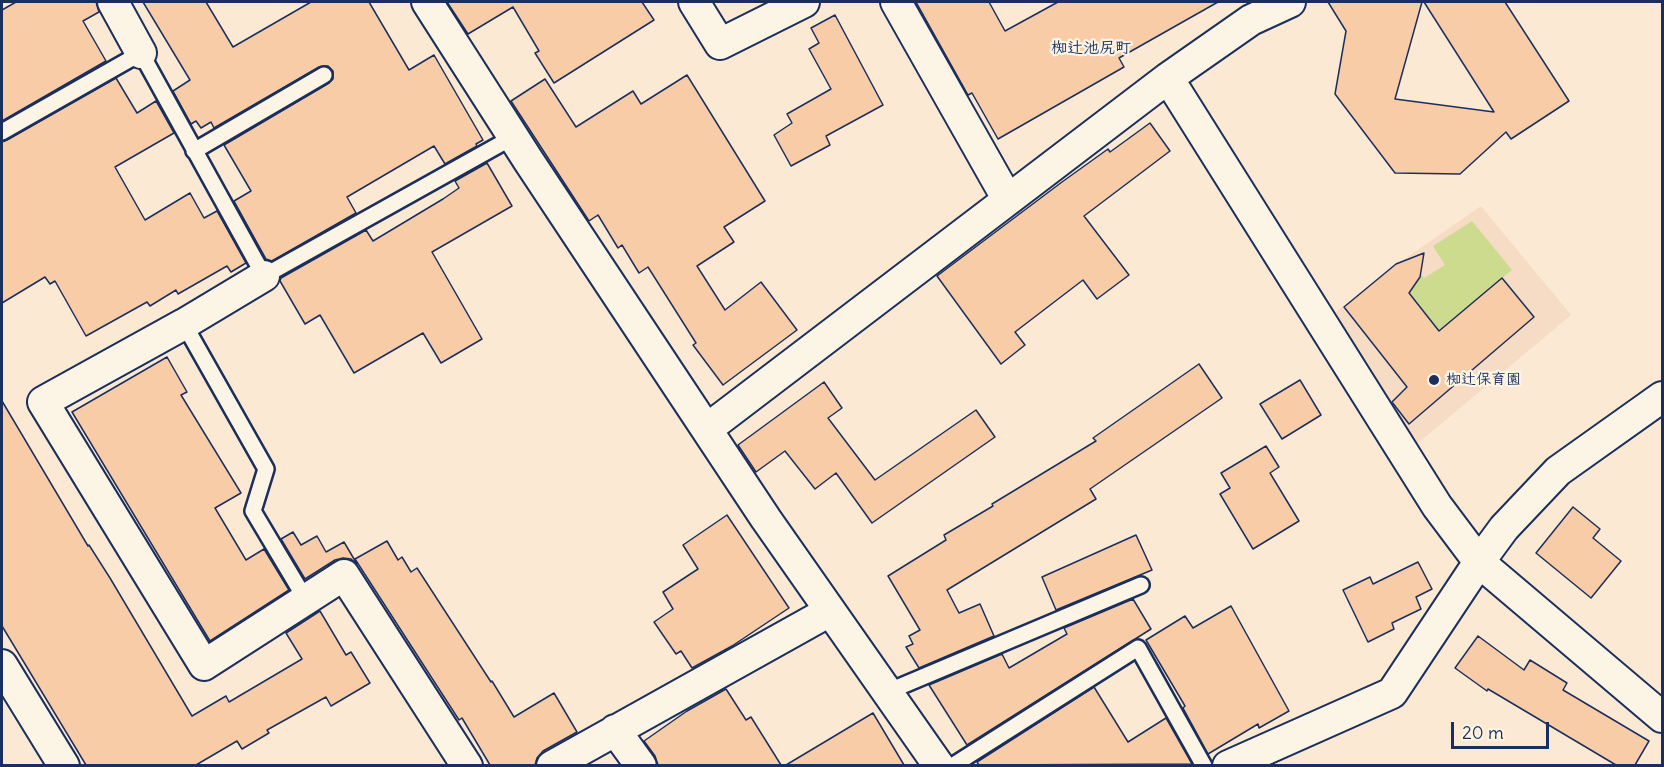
<!DOCTYPE html>
<html>
<head>
<meta charset="utf-8">
<style>
	body { margin:0 }
	#map { position:relative; width:1664px; height:767px; overflow:hidden; background:#fbe9d3; font-family:Delius,sans-serif }
	canvas { display:block }
	.frame { position:absolute; inset:0; border:3px solid #1b2f5e; pointer-events:none }
	.scale { position:absolute; left:1451px; top:722px; width:98px; height:27px; box-sizing:border-box; border:3px solid #1b2f5e; border-top:0; padding-left:8px; font-size:18px; line-height:21px; white-space:nowrap; color:#1b2f5e; -webkit-text-stroke:4px #fcf5e5; paint-order:stroke }
</style>
</head>
<body>
<div id="map">
<canvas width="1664" height="767"></canvas>
<div class="frame"></div>
<div class="scale">20 m</div>
</div>
<script>
const context = document.querySelector('canvas').getContext('2d');
context.lineJoin = 'round';
function paint(path, color) {
  context.fillStyle = color;
  context.fill(path, 'evenodd');
}
function toPath(rows) {
  const path = new Path2D();
  for (const r of rows) {
    path.moveTo(r[0], r[1]);
    for (let i = 2; i < r.length; i += 2) path.lineTo(r[i], r[i + 1]);
  }
  return path;
}
function stroke(path, color, width, dash) {
  context.strokeStyle = color;
  context.lineWidth = width;
  context.lineCap = dash ? 'butt' : 'round';
  context.setLineDash(dash || []);
  context.stroke(path);
}
function label(font, color, halo, rows, align = 'center') {
  context.font = font + ' Delius,"Klee One",sans-serif';
  context.lineWidth = 4.5;
  context.setLineDash([]);
  context.textBaseline = 'middle';
  context.strokeStyle = halo;
  context.fillStyle = color;
  for (const [text, x, y, turn = 0] of rows) {
    context.save();
    context.translate(x, y);
    context.rotate((+turn || 0) * Math.PI / 180);
    context.textAlign = isNaN(turn) ? turn : align;
    if (halo) context.strokeText(text, 0, 0);
    context.fillText(text, 0, 0);
    context.restore();
  }
}
paint(toPath([
	[1481,206,1571,315,1417,444,1331,316,1390,269]
]), '#f6dcc4');
paint(toPath([
	[1472,221,1512,270,1439,331,1403,284,1417,281,1421,274,1424,278,1445,265,1433,246]
]), '#cddb8f');
const building = toPath([
	[16,2,96,2,99,12,83,21,106,61,2,121,2,10,16,2],
	[143,2,206,2,233,47,311,2,369,2,409,70,434,55,483,140,476,144,477,146,445,164,434,146,347,197,356,213,272,261,266,259,234,201,251,191,224,145,329,83,333,79,333,71,328,66,319,67,214,128,211,122,201,128,196,121,191,124,173,91,190,80,143,2],
	[447,2,642,2,654,20,554,83,535,53,539,51,513,7,468,34,447,2],
	[916,2,989,2,1005,31,1058,2,1218,2,1119,58,1124,67,998,139,972,93,968,95,916,2],
	[1328,2,1422,2,1395,99,1494,112,1424,2,1505,2,1569,101,1511,139,1506,132,1460,174,1395,173,1335,94,1346,31,1328,2],
	[835,15,883,105,826,136,830,145,791,166,774,135,792,123,787,114,831,89,809,49,819,43,811,28,835,15],
	[687,75,765,201,724,227,734,242,697,266,725,310,761,282,797,330,723,385,693,345,696,343,648,267,639,273,622,245,618,248,598,215,589,221,511,101,545,79,576,127,633,91,641,104,687,75],
	[116,78,137,113,156,101,174,133,115,167,145,220,190,193,204,218,217,211,246,263,231,272,227,266,178,294,176,290,150,306,147,302,86,336,55,281,50,284,45,277,2,303,2,142,7,140,116,78],
	[1150,123,1170,151,1084,216,1129,275,1097,299,1083,280,1015,332,1025,345,1001,364,937,276,1062,182,1108,149,1110,152,1150,123],
	[487,163,512,206,432,252,482,339,441,363,423,333,354,373,320,315,305,324,280,281,281,278,366,230,373,241,443,199,459,188,455,181,487,163],
	[1424,253,1420,277,1409,293,1439,331,1502,278,1534,317,1409,424,1392,402,1407,387,1344,307,1396,264,1424,253],
	[167,357,187,392,181,395,241,493,215,508,246,560,264,549,289,590,210,641,72,412,167,357],
	[1199,364,1222,398,1090,489,1096,499,947,590,959,613,980,604,994,636,919,668,906,647,913,644,909,636,920,630,888,576,946,540,944,535,993,506,992,504,1096,441,1093,438,1199,364],
	[1300,380,1321,415,1282,439,1260,404,1300,380],
	[824,382,842,408,828,418,875,480,976,410,995,437,872,523,836,473,815,489,785,451,756,472,738,445,824,382],
	[2,401,88,546,89,545,110,578,192,716,226,696,229,702,302,659,286,633,320,611,346,655,351,652,370,683,331,706,326,697,267,730,269,733,242,749,237,741,196,765,86,765,2,626,2,401],
	[1266,446,1279,467,1270,473,1299,521,1253,549,1220,494,1230,488,1221,473,1266,446],
	[1573,507,1600,529,1593,538,1621,561,1591,598,1536,553,1573,507],
	[727,515,789,608,732,646,692,668,681,651,676,654,654,622,673,609,663,592,698,569,683,545,727,515],
	[293,532,301,545,317,536,326,552,344,542,357,564,351,559,343,558,335,560,305,579,281,539,293,532],
	[1136,535,1152,570,1056,610,1042,577,1136,535],
	[387,541,398,560,402,557,411,572,417,568,491,682,492,681,514,717,554,693,577,732,543,751,537,758,535,765,490,765,462,718,459,720,355,559,387,541],
	[1418,562,1432,589,1416,597,1421,609,1392,623,1394,629,1368,642,1343,590,1370,577,1373,584,1418,562],
	[1133,599,1151,629,967,745,929,685,1002,654,1009,668,1067,634,1064,628,1133,599],
	[1231,606,1289,711,1259,728,1258,724,1208,754,1183,708,1185,706,1146,640,1185,616,1193,628,1231,606],
	[1478,636,1524,670,1530,660,1567,683,1563,690,1649,741,1635,765,1616,765,1488,689,1487,691,1455,668,1478,636],
	[1094,687,1128,742,1166,718,1192,764,979,765,977,762,1094,687],
	[726,689,746,720,751,717,781,765,658,765,655,756,644,741,687,711,726,689],
	[873,713,904,765,786,765,873,713]
]);
paint(building, '#f9cca8');
stroke(building, '#1b2f5e', 1.5);
const service = toPath([
	[2,132,141,53,264,276,513,137],
	[194,151,324,75],
	[184,324,266,469,253,511,306,600],
	[887,692,1141,585],
	[952,766,1138,648,1204,766]
]);
const minor = toPath([
	[113,2,141,53],
	[427,2,528,160,766,519,939,766],
	[694,2,720,44,804,2],
	[896,2,1008,200],
	[1168,78,1437,506,1479,562,1662,717],
	[264,276,184,324,43,402,204,665,344,575,467,766],
	[707,429,1168,78,1251,20,1290,2],
	[2,665,64,766],
	[615,730,641,766],
	[552,766,830,611],
	[1228,766,1392,693,1479,562,1504,528,1558,471,1662,397]
]);
stroke(service, '#1b2f5e', 20);
stroke(minor, '#1b2f5e', 34);
stroke(service, '#fcf5e5', 15);
stroke(minor, '#fcf5e5', 30);
for (const [x, y, r, color] of [
	[1434,380,6,"#1b2f5e"]
]) {
  const dot = new Path2D();
  dot.arc(x, y, r, 0, 2 * Math.PI);
  context.fillStyle = color;
  context.fill(dot);
  stroke(dot, '#fcf5e5', 2);
}
label('bold 15px', '#1b2f5e', '#fcf5e5', [
	["椥辻保育園",1446,380]
], 'left');
label('bold 16px', '#1b2f5e', '#fcf5e5', [
	["椥辻池尻町",1091,48]
]);
</script>
</body>
</html>
